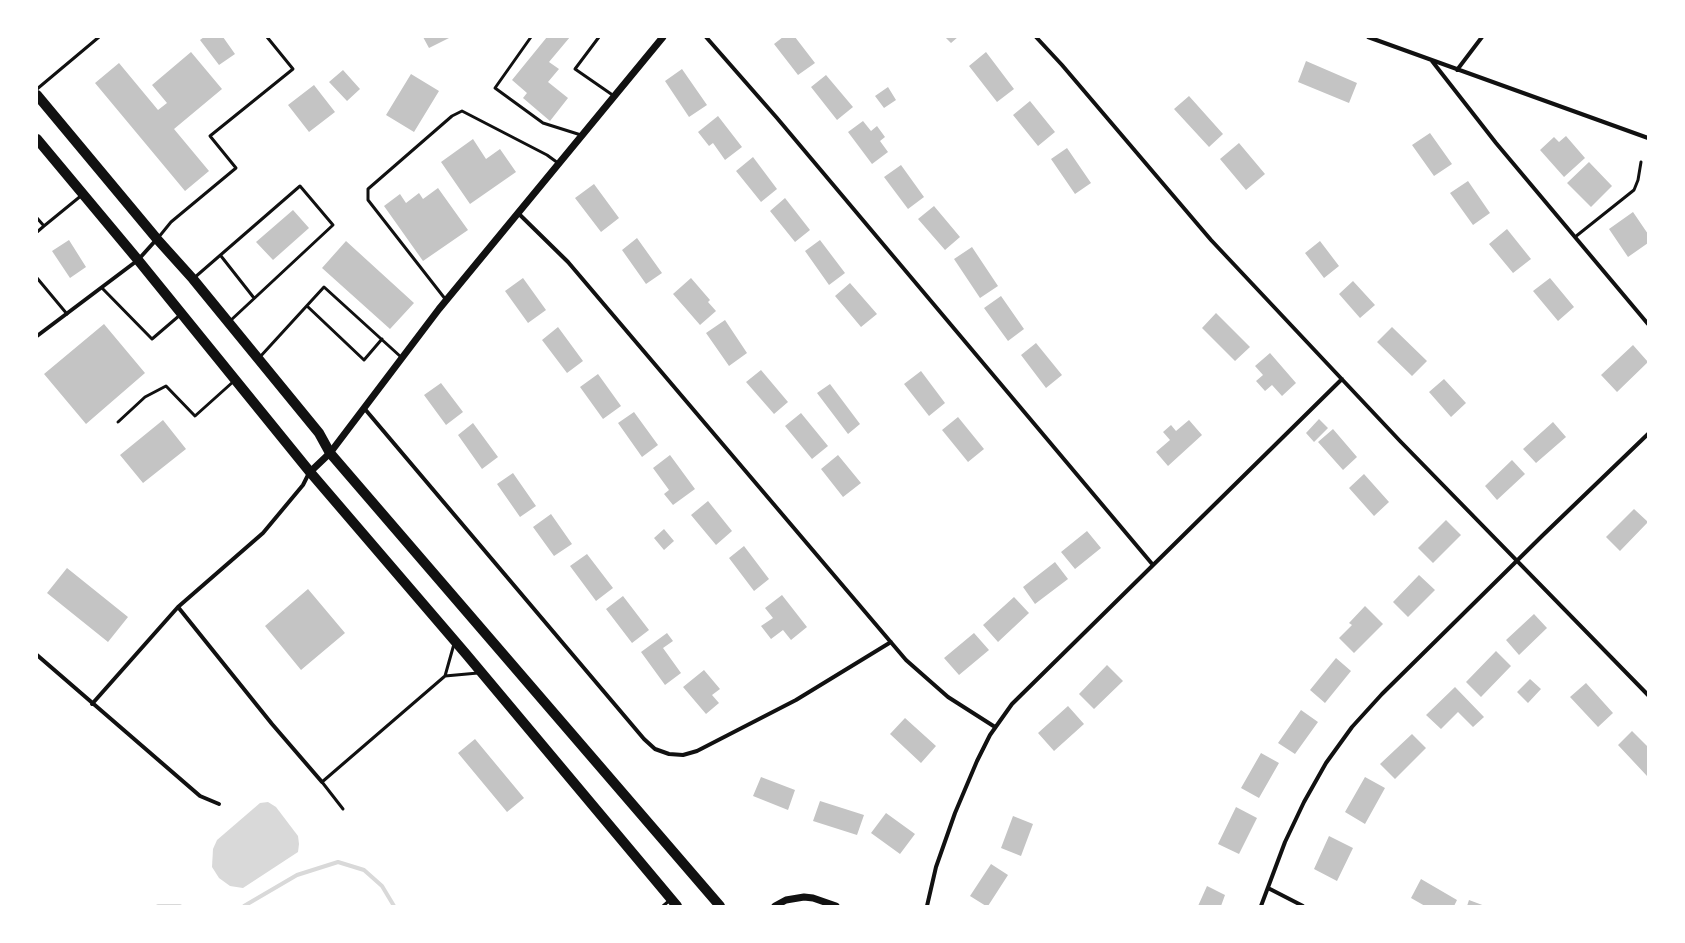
<!DOCTYPE html>
<html>
<head>
<meta charset="utf-8">
<style>
	body { margin:0 }
	#map { position:relative; width:1685px; height:943px; overflow:hidden; background:#fff; font-family:Literata,serif }
	canvas { display:block }
	.frame { position:absolute; inset:0; border:38px solid #fff; pointer-events:none }
</style>
</head>
<body>
<div id="map">
<canvas width="1685" height="943"></canvas>
<div class="frame"></div>
</div>
<script>
const context = document.querySelector('canvas').getContext('2d');
context.lineJoin = 'round';
function paint(path, color) {
  context.fillStyle = color;
  context.fill(path, 'evenodd');
}
function toPath(rows) {
  const path = new Path2D();
  for (const r of rows) {
    path.moveTo(r[0], r[1]);
    for (let i = 2; i < r.length; i += 2) path.lineTo(r[i], r[i + 1]);
  }
  return path;
}
function stroke(path, color, width, dash) {
  context.strokeStyle = color;
  context.lineWidth = width;
  context.lineCap = dash ? 'butt' : 'round';
  context.setLineDash(dash || []);
  context.stroke(path);
}
paint(toPath([
	[268,802,276,807,298,836,299,844,298,852,243,888,230,886,219,878,212,867,213,849,217,840,260,803]
]), '#d9d9d9');
stroke(toPath([
	[158,906,180,906],
	[244,906,297,875,338,862,364,870,382,886,394,906]
]), '#d9d9d9', 4);
paint(toPath([
	[204,37,223,37,235,54,219,65,200,40],
	[423,37,451,37,429,48],
	[547,37,570,37,549,62,559,69,548,82,568,98,550,121,523,98,527,93,512,80],
	[783,37,795,37,815,63,798,75,774,44],
	[945,37,958,37,951,43],
	[191,52,222,89,174,129,209,171,185,191,95,83,119,63,158,110,167,103,152,85],
	[986,52,1014,89,997,102,969,66],
	[1306,61,1357,83,1349,103,1298,82],
	[682,69,707,105,689,117,665,81],
	[343,70,360,89,347,101,329,82],
	[411,74,439,91,414,132,386,115],
	[826,75,853,107,837,120,811,87],
	[314,85,335,112,309,132,288,105],
	[888,87,896,100,884,108,875,96],
	[1189,96,1223,134,1209,147,1174,109],
	[1030,101,1055,132,1038,146,1013,115],
	[718,116,742,147,725,160,713,143,709,146,698,132],
	[863,121,871,131,877,126,885,137,880,141,888,152,872,164,848,132],
	[1430,133,1452,164,1434,176,1412,145],
	[1566,136,1585,158,1564,177,1540,150,1554,137,1559,142],
	[473,139,486,159,500,149,516,172,470,204,441,162],
	[1239,143,1265,174,1246,190,1220,159],
	[1067,148,1091,183,1075,194,1051,159],
	[753,157,777,189,761,202,736,171],
	[1589,162,1612,186,1591,207,1567,183],
	[901,165,924,197,908,209,884,177],
	[1468,181,1490,213,1473,225,1450,193],
	[594,184,619,218,601,232,575,198],
	[438,188,468,230,423,261,384,206,400,194,406,203,419,193,423,199],
	[785,198,810,230,795,242,770,211],
	[934,206,960,237,945,250,918,219],
	[293,210,309,228,273,260,256,242],
	[1633,212,1648,234,1648,243,1628,257,1609,229],
	[1507,229,1531,259,1513,273,1489,244],
	[637,238,662,273,646,284,622,250],
	[69,240,86,267,70,278,52,251],
	[820,240,845,273,829,285,805,251],
	[346,241,414,303,390,329,322,268],
	[1320,241,1339,266,1324,278,1305,253],
	[972,247,998,286,980,298,954,259],
	[523,278,546,310,528,323,505,291],
	[691,278,710,300,708,302,716,311,700,325,673,294],
	[1550,278,1574,307,1558,321,1533,291],
	[1353,281,1375,305,1360,318,1339,294],
	[850,283,877,314,861,327,835,296],
	[1001,296,1024,329,1008,341,984,308],
	[1216,313,1250,347,1235,361,1202,328],
	[725,320,747,353,729,366,706,333],
	[104,324,145,373,86,424,44,374],
	[558,327,583,361,567,373,542,340],
	[1392,327,1427,361,1412,376,1377,342],
	[1036,343,1062,375,1046,388,1021,355],
	[1633,345,1648,362,1617,392,1601,375],
	[1270,353,1296,383,1282,396,1272,385,1265,391,1256,381,1263,375,1255,366],
	[761,370,788,402,774,414,746,382],
	[921,371,945,403,929,416,904,384],
	[598,374,621,406,603,419,580,387],
	[1444,379,1466,403,1451,417,1429,392],
	[441,383,463,412,446,425,424,395],
	[830,384,860,424,848,434,817,393],
	[634,412,658,445,642,457,618,423],
	[801,413,828,446,812,459,785,426],
	[958,417,984,449,968,462,942,430],
	[1319,419,1328,428,1314,442,1306,433],
	[163,420,186,449,143,483,120,455],
	[1189,420,1202,435,1168,466,1156,452,1170,440,1163,432,1171,425,1176,431],
	[1553,422,1566,437,1536,463,1523,449],
	[473,423,498,457,482,469,458,435],
	[1333,429,1357,457,1343,470,1318,442],
	[670,455,695,489,673,505,664,494,669,490,653,468],
	[838,455,861,483,843,497,821,469],
	[1512,460,1525,474,1497,500,1485,486],
	[513,473,536,506,520,517,497,484],
	[1364,474,1389,502,1374,516,1349,488],
	[708,501,732,531,716,545,691,515],
	[1634,509,1648,522,1620,551,1606,537],
	[551,514,572,544,554,556,533,527],
	[1446,520,1461,535,1433,563,1418,548],
	[664,529,674,541,664,550,654,538],
	[1087,531,1101,548,1075,569,1061,552],
	[744,546,769,579,754,591,729,558],
	[587,554,613,588,596,601,570,566],
	[1055,562,1068,579,1035,604,1023,587],
	[67,568,128,617,108,642,47,593],
	[1419,575,1435,590,1408,617,1393,602],
	[308,589,345,633,301,670,265,626],
	[782,595,807,627,791,640,783,630,771,639,761,626,773,618,765,608],
	[623,596,649,630,632,643,606,609],
	[1014,597,1029,613,998,642,983,625],
	[1365,606,1383,624,1354,653,1339,638,1352,625,1349,623],
	[1534,614,1547,628,1519,655,1506,640],
	[667,633,673,641,663,648,681,673,665,685,641,652],
	[974,633,989,650,959,675,944,658],
	[1496,651,1511,666,1481,697,1466,682],
	[1336,658,1351,671,1325,703,1310,690],
	[1107,665,1123,681,1094,709,1079,694],
	[704,670,720,689,712,695,719,703,706,714,683,687],
	[1530,679,1541,689,1528,703,1517,692],
	[1586,683,1613,713,1598,727,1570,697],
	[1455,687,1484,717,1473,727,1458,712,1441,729,1426,715],
	[1068,706,1084,724,1054,751,1038,733],
	[1301,710,1318,722,1295,754,1278,743],
	[905,718,936,746,921,763,890,734],
	[1632,731,1648,747,1648,774,1647,776,1618,745],
	[1412,734,1426,748,1395,779,1380,764],
	[475,739,524,798,507,812,458,753],
	[1261,753,1279,763,1259,798,1241,788],
	[761,777,795,790,788,810,753,796],
	[1365,777,1385,788,1365,824,1345,812],
	[820,801,864,815,857,835,813,821],
	[1236,807,1257,818,1239,854,1218,844],
	[886,813,915,834,900,854,871,833],
	[1013,816,1033,824,1021,856,1001,848],
	[1329,836,1353,848,1337,881,1314,869],
	[991,864,1008,875,988,906,986,906,970,896],
	[1421,879,1457,900,1454,906,1425,906,1411,898],
	[1207,886,1225,895,1221,906,1198,906],
	[1469,900,1485,906,1467,906]
]), '#c4c4c4');
stroke(toPath([
	[531,37,495,88,543,123,581,135],
	[599,37,575,69,614,96],
	[37,89,99,37],
	[37,218,44,226,82,195],
	[37,232,44,226],
	[1575,237,1634,190,1638,180,1641,162],
	[158,238,171,222,236,168,210,136,293,69,267,37],
	[221,256,254,298],
	[37,278,67,314],
	[194,278,300,186,333,225,230,321],
	[102,288,152,339,180,315],
	[446,300,368,200,368,189,452,116,462,111,547,155,558,163],
	[307,306,364,360,382,339],
	[259,358,324,287,401,357],
	[118,422,145,397,166,386,195,416,234,381],
	[454,644,445,676,478,673],
	[343,809,322,782,445,676],
	[663,906,670,900]
]), '#111', 3);
stroke(toPath([
	[706,37,777,118,1153,565],
	[1036,37,1062,65,1211,240,1400,441,1648,695],
	[1368,37,1648,138],
	[1432,61,1496,143,1648,324],
	[1457,70,1482,37],
	[518,213,568,262,906,660,948,697,995,727],
	[37,336,138,260,156,240],
	[364,408,644,739,655,749,669,754,683,755,697,751,796,700,891,642],
	[178,607,272,724,322,782],
	[37,655,200,796,219,804],
	[92,704,178,607,263,533,303,485,309,473],
	[1268,888,1303,906],
	[927,906,936,867,955,813,977,761,990,735,1012,704,1342,379],
	[1261,906,1285,842,1304,802,1326,763,1352,727,1382,694,1542,536,1648,434]
]), '#111', 4);
stroke(toPath([
	[310,472,330,453,439,309,663,37],
	[775,906,786,900,804,897,813,898,836,906]
]), '#111', 7);
stroke(toPath([
	[37,95,157,239,193,279,319,433,330,453,720,906],
	[37,139,138,260,310,472,466,654,677,906]
]), '#111', 10);
</script>
</body>
</html>
